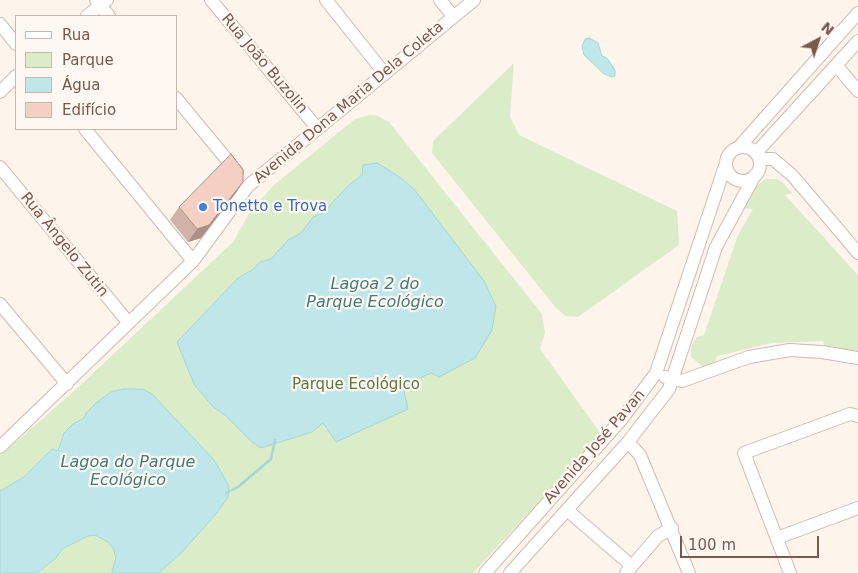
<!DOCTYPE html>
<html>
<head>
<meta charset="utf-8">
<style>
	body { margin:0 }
	#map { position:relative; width:858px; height:573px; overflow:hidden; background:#fdf4eb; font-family:"DejaVu Sans",sans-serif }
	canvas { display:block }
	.legend { position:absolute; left:15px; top:15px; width:162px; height:115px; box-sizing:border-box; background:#fff8f2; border:1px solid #c9b8b0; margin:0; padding:6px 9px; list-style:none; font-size:15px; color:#79584d }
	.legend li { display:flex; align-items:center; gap:10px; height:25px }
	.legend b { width:25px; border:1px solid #c9b8b0 }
	.north { position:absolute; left:793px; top:15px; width:50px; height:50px; -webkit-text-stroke:4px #fff8f2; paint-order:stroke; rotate:40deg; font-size:14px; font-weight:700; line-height:20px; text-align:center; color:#79584d }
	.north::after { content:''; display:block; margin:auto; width:18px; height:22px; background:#79584d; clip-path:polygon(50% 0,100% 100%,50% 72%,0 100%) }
	.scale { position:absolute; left:680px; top:536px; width:139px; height:22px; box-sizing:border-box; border:2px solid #79584d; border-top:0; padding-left:6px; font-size:15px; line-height:18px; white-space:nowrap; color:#79584d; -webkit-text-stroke:4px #fff8f2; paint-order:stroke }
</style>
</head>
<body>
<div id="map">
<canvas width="858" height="573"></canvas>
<ul class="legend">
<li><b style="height:6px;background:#fff"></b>Rua</li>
<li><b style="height:14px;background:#dbecc9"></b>Parque</li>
<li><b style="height:14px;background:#bfe6e8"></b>Água</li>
<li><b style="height:14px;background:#f3d0c3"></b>Edifício</li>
</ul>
<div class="north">N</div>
<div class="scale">100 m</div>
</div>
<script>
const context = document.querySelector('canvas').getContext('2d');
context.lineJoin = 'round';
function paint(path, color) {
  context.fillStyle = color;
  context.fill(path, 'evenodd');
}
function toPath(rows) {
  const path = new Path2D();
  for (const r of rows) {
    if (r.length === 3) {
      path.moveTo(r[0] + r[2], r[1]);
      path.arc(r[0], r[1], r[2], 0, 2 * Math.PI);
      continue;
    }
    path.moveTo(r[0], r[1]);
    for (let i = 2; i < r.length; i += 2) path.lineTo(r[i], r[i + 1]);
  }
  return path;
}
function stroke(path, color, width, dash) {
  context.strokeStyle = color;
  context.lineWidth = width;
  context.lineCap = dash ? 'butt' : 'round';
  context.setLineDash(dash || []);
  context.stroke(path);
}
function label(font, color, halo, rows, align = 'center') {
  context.font = font + ' "DejaVu Sans",sans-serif';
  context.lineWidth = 4.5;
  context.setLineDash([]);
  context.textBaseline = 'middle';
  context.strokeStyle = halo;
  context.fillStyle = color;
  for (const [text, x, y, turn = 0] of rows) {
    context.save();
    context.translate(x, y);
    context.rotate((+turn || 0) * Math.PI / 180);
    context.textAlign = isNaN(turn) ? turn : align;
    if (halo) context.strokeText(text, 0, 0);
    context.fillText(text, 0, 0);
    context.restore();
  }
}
paint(toPath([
	[514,63,510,117,519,135,677,211,679,245,578,317,566,316,556,308,432,153,433,141],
	[369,115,378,116,389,122,542,314,545,333,540,349,601,434,473,573,0,573,0,456,73,392,233,242,251,210,274,185,355,119],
	[766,179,777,179,782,182,792,193,785,195,858,275,858,351,825,347,823,341,772,343,717,356,713,366,703,367,691,357,691,346,697,337,704,335,738,235,753,209,742,208,757,186]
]), '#dbecc9');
const water = toPath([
	[589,38,598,43,602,56,607,58,615,70,615,76,612,77,604,74,584,55,582,46,585,39,589,38],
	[377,163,398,176,414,189,484,281,496,306,492,330,475,358,439,377,431,373,403,386,408,409,336,442,323,423,312,432,261,448,252,442,225,415,212,406,194,384,177,342,238,278,252,270,260,262,271,259,288,240,301,233,313,217,326,212,331,204,349,185,362,175,363,165,377,163],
	[123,389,143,389,152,394,214,460,229,486,228,497,216,514,182,552,159,573,112,573,116,557,113,548,108,542,95,535,88,536,62,549,56,558,37,573,0,573,0,491,24,477,52,449,58,451,64,433,73,424,84,418,86,413,96,403,111,392,123,389]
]);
paint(water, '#bfe6e8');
stroke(water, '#a5d7d9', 1);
stroke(toPath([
	[226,493,238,487,271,459,275,440]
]), '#a5d7d9', 2.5);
const minor = toPath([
	[96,0,109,16],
	[211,0,317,128],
	[326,0,385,74],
	[440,0,453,16],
	[87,16,107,0],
	[0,24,16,44],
	[836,65,858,91],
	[0,92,16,76],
	[176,98,237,172],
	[85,129,193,261],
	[739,147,858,13],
	[743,164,17],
	[756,153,858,41],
	[760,159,773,159,793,176,858,253],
	[0,167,128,322],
	[0,304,67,384],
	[665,377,682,381,749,357,790,350,822,352,858,358],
	[628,442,640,455,689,573],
	[0,447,193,261,248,186,474,0],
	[567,510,632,566],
	[777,538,858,508],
	[485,573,621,420,656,373,726,163],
	[510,573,628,442,669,389,716,247,755,175],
	[626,573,658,536,672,528],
	[790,573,744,453,850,414,858,416]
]);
stroke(minor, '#d0bab0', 14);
stroke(minor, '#fff', 12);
paint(toPath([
	[243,182,235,194,201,238,188,242,170,220,179,207]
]), '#d1b3a8');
paint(toPath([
	[243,182,235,194,201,238,188,242,197,229]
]), '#aa9288');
const building = toPath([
	[231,154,243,170,243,182,209,225,197,229,179,207,231,154]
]);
paint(building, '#f3d0c3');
stroke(building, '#aa9288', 1);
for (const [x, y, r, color] of [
	[203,207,5,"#3f7fe0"]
]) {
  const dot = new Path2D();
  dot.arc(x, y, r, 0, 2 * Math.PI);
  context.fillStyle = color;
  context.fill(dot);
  stroke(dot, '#fff8f2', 2);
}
label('15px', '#79584d', '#fff8f2', [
	["Rua João Buzolin",264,64,50],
	["Avenida Dona Maria Dela Coleta",349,103,-40],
	["Rua Ângelo Zutin",64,245,51],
	["Avenida José Pavan",595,447,-49]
]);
label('15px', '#366cbe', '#fff8f2', [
	["Tonetto e Trova",213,207]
], 'left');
label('15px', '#587941', '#fff8f2', [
	["Parque Ecológico",356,385]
]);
label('italic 16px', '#407b7e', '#fff8f2', [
	["Lagoa 2 do",375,285],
	["Parque Ecológico",375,303],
	["Lagoa do Parque",128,463],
	["Ecológico",128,481]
]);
</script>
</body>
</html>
